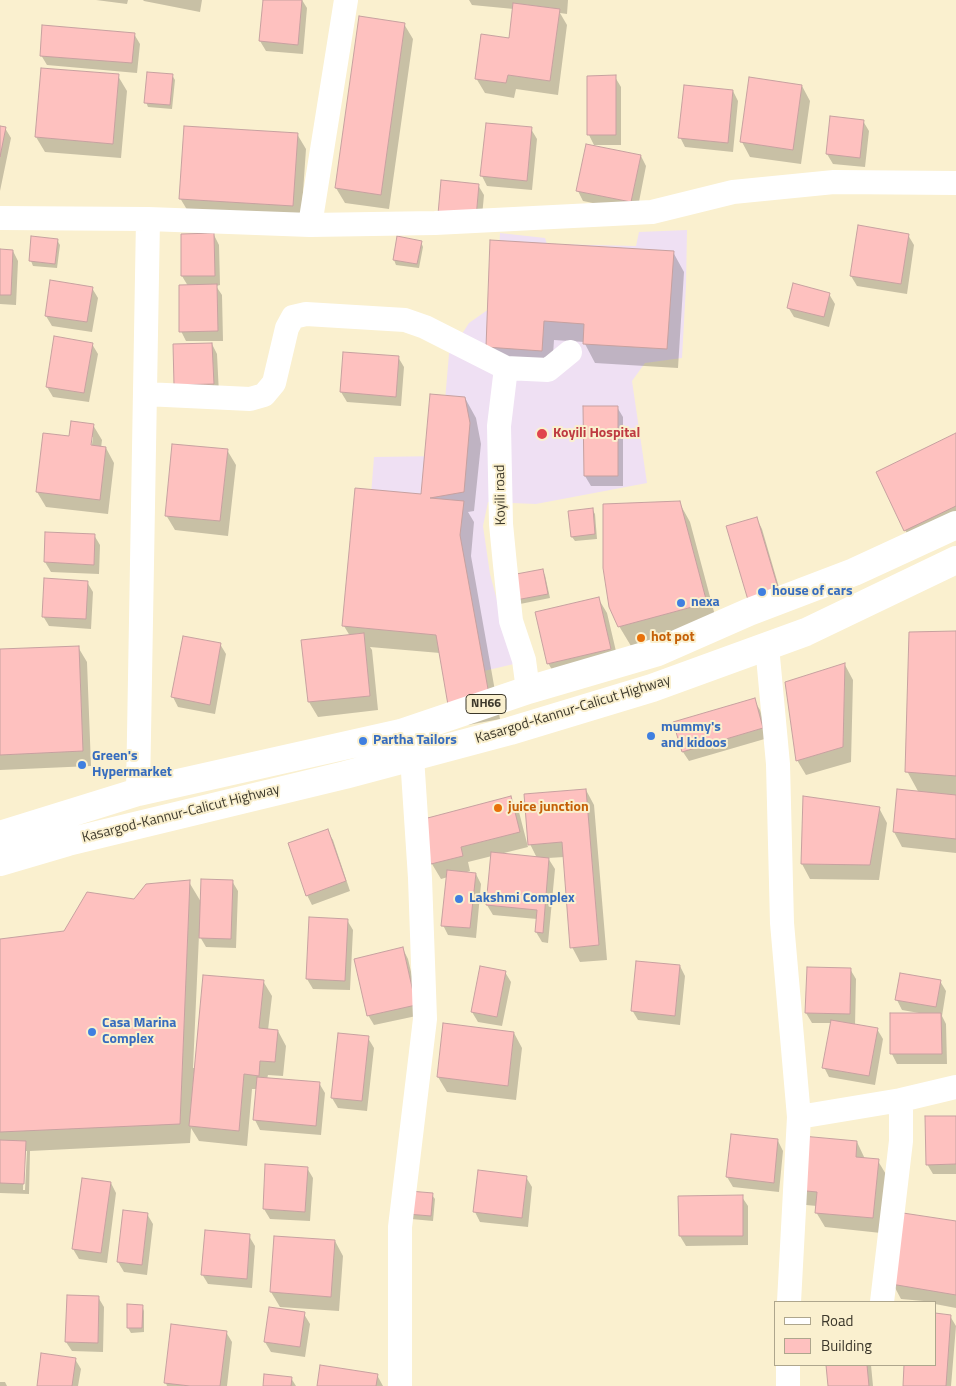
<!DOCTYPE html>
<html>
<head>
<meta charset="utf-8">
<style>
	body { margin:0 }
	#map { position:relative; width:956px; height:1386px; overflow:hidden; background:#faf0cf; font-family:"Titillium Web",sans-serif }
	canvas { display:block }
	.legend { position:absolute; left:774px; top:1301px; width:162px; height:65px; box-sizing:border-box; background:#faf0cf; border:1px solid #aea68d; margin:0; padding:6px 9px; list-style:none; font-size:15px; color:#3c382b }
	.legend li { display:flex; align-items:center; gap:10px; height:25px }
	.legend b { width:25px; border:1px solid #aea68d }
</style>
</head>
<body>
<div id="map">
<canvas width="956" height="1386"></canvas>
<ul class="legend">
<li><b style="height:6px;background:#fff"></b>Road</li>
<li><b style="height:14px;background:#fec1bf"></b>Building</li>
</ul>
</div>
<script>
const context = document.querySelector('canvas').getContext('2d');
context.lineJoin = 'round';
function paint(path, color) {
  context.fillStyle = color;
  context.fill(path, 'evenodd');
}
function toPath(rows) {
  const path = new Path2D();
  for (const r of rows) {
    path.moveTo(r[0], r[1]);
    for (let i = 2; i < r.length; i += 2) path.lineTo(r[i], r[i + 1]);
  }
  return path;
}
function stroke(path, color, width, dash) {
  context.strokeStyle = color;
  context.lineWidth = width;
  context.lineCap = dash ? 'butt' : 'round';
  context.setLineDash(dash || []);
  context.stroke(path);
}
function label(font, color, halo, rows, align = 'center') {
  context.font = font + ' "Titillium Web",sans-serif';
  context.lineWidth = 4;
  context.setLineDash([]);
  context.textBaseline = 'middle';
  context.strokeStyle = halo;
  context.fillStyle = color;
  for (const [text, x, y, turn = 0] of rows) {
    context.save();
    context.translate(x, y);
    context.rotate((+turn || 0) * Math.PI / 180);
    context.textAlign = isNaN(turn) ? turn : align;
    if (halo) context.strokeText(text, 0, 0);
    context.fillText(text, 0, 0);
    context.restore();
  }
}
paint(toPath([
	[687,230,686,286,682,358,645,363,632,381,647,483,536,504,488,502,483,526,490,574,514,664,458,677,444,597,368,533,374,457,443,456,444,412,449,354,469,323,496,304,500,233,545,238,547,244,636,246,639,232]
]), '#efe0f3');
paint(toPath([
	[96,0,128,0,127,4],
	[143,0,202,0,200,12,144,1],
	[264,0,302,0,307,8,303,54,266,51,260,41],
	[469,0,568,0,567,14,560,13,567,25,558,95,516,89,514,98,485,93,476,78,510,39,514,9,472,5],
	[404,24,413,39,389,209,345,203,336,188],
	[134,34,140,44,137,73,47,65,41,55],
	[172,75,175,80,172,109,148,107,146,102],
	[118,76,127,91,121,158,45,152,36,137],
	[615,77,621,87,621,145,594,145,589,135],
	[802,86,810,101,801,164,750,157,742,142],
	[733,91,738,101,733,152,685,147,680,137],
	[863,121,869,131,865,167,833,164,827,154],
	[0,127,5,128,11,138,0,191],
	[531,129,537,139,532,190,487,186,482,176],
	[297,134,306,149,301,221,189,213,180,198],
	[641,156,646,166,637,212,583,201,578,191],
	[478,185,484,195,481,227,445,224],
	[182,235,214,235,219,245,220,285,216,286,222,295,223,341,186,341,181,331,188,286,182,276],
	[908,235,914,245,907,294,857,286,851,276],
	[33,238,57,240,60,245,57,268,33,266,31,261],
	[398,238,421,242,423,247,419,268,396,265,394,260],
	[0,251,13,251,18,261,16,305,0,304],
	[673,252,684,272,678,368,595,363,584,342,554,340,552,370,498,367,487,347],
	[92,288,98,298,92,332,52,326,46,316],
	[829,294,835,304,829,327,794,317,788,307],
	[92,344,98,354,89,402,53,397,47,387],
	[212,344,217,354,219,394,181,395],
	[398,357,404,367,401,406,347,402,341,392],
	[465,398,476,418,481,444,474,511,468,512,474,522,471,556,500,719,468,725,460,724,440,653,370,647,372,650,378,710,318,717,309,702,350,636,344,626,422,496],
	[617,407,623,417,623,486,591,486,585,476,584,408],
	[93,425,102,440,101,448,106,448,114,463,108,514,46,507,37,492,70,438],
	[91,437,93,437,91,452,89,451],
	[956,435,956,524,914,545,905,530],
	[227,450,236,465,228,536,175,530,166,515],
	[679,502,690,522,717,623,631,646,619,626],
	[592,509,595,514,597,539,575,541,572,537,569,512],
	[757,519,762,529,783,601,755,610],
	[94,535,100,545,99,574,51,572,45,562],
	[542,570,545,575,550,598,520,604,517,600],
	[87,582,93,592,91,629,49,626,43,616],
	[598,598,607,613,619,664,557,678,548,663],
	[956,632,956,853,902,847,894,832,898,790,919,793,907,771],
	[220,644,226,654,215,714,178,707,173,697],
	[78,647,87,662,91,766,0,770,0,650],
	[845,665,853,680,851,762,806,775,797,760],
	[754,700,760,710,768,738,689,761,683,752],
	[586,790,594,805,607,960,580,962,572,947,564,857,548,858,555,869,548,943,542,942,536,932,537,919,493,915,487,905,492,856,468,862,470,871,464,873,476,874,481,884,476,938,448,935,443,925,448,877,441,879,432,864,421,820,511,798,519,812,528,847,500,854,537,858,530,844],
	[879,808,887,823,879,880,810,879,802,864],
	[327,830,333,840,350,891,312,905,307,895],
	[232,881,238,891,236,948,206,947,199,935,193,1068,196,1068,263,981,272,996,268,1030,278,1031,286,1046,283,1076,268,1075,267,1079,319,1083,325,1093,321,1135,260,1130,255,1120,257,1089,252,1089,247,1146,199,1141,191,1128,190,1143,30,1151,29,1194,0,1193,0,940,65,932,135,900,189,882,201,902],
	[24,1151,27,1151,25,1190,23,1190],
	[347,920,353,930,350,990,313,989,307,979],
	[403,949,408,959,421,1015,374,1025,368,1015],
	[680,966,685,976,680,1025,638,1020,632,1010],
	[850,969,856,979,855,1026,877,1029,883,1039,875,1085,829,1077,824,1067,831,1023,812,1023,806,1013],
	[505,972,511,982,502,1026,478,1022,472,1012],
	[940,981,946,991,942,1016,946,1024,947,1064,897,1064,892,1054,891,1014,919,1014,919,1013,902,1010,897,1000],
	[514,1033,522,1048,516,1100,447,1092,438,1077],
	[368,1038,374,1048,367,1111,338,1108,332,1098],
	[956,1117,956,1174,933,1174,927,1164],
	[778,1141,783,1151,779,1192,733,1187,727,1177],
	[857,1142,865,1159,878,1161,887,1176,881,1233,825,1227,816,1212,817,1206,806,1205,798,1190],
	[307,1168,313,1178,310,1221,270,1219,264,1209],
	[526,1177,532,1187,528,1227,480,1222,475,1212],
	[111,1183,116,1193,107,1263,79,1259,73,1249],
	[432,1195,435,1199,433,1221,411,1219,409,1214],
	[742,1197,748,1206,748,1245,686,1246,680,1236],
	[124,1212,147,1214,153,1224,147,1275,124,1272,118,1262],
	[956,1223,956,1308,935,1304,935,1302,901,1299,893,1284],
	[249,1236,255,1246,252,1288,208,1284,202,1274],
	[335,1241,343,1256,339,1311,280,1307,271,1292],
	[98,1297,104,1307,103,1352,72,1351,66,1342],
	[142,1306,144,1311,144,1332,131,1333,128,1328],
	[304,1314,310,1324,305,1357,271,1352,265,1342],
	[935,1315,950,1316,956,1326,951,1386,904,1386,905,1365,935,1365],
	[226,1332,232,1342,227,1386,167,1386,166,1383],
	[75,1359,81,1369,78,1386,38,1386],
	[828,1365,871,1365,873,1386,830,1386],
	[377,1375,383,1386,318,1386],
	[291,1378,296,1386,264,1386],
	[0,1382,5,1382,7,1386,0,1386]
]), '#0003');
const building = toPath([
	[263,0,302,0,298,45,259,41,263,0],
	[513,3,560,9,550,81,508,75,506,83,475,79,481,34,509,38,513,3],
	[359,16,405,23,381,195,335,188,359,16],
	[42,25,135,33,132,63,40,56,42,25],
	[41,68,119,74,113,144,35,137,41,68],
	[147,72,173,74,170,105,144,103,147,72],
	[616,75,616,135,587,135,587,76,616,75],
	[749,77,802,85,793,150,740,142,749,77],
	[684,85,733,90,728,143,678,138,684,85],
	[830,116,864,120,860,158,826,154,830,116],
	[486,123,532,127,527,181,480,176,486,123],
	[0,126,6,127,0,157,0,126],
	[184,126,298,133,293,206,179,199,184,126],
	[586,144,641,155,631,202,576,191,586,144],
	[441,180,479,184,476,218,438,214,441,180],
	[858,225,909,234,901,284,850,276,858,225],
	[214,233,215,276,181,276,181,234,214,233],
	[31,236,58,239,55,264,29,261,31,236],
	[397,236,422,241,417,264,393,260,397,236],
	[490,240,674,251,667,349,583,344,584,324,544,321,542,351,486,347,490,240],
	[0,249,13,250,11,295,0,295,0,249],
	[50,280,93,287,87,322,45,316,50,280],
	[793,283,830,293,824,317,787,308,793,283],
	[217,284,218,331,179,332,179,285,217,284],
	[54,336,93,343,84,393,46,387,54,336],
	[212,343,214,384,174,385,173,344,212,343],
	[343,352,399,356,396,397,340,392,343,352],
	[430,394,465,397,470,423,464,492,430,498,464,501,460,535,490,700,448,705,436,635,342,626,355,488,421,494,430,394],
	[583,406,618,406,618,476,584,476,583,406],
	[71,421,94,424,91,445,106,447,100,500,36,492,43,433,69,436,71,421],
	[956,433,956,506,904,531,876,472,956,433],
	[172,444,228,449,220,521,165,516,172,444],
	[680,501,707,603,618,627,609,607,603,568,603,504,680,501],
	[593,508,595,534,571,537,568,511,593,508],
	[757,517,779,591,748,600,726,526,757,517],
	[45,532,95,534,94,565,44,562,45,532],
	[543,569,548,594,516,600,511,575,543,569],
	[44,578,88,581,86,619,42,617,44,578],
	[599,597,611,649,547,664,535,612,599,597],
	[956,631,956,776,905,772,909,632,956,631],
	[364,633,370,696,308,702,301,640,364,633],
	[183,636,221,643,210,705,171,697,183,636],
	[79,646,83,751,0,755,0,649,79,646],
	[845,663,843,747,796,761,785,682,845,663],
	[755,698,763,728,682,752,673,722,755,698],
	[586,789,599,945,570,948,562,842,528,845,524,794,586,789],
	[897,789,956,795,956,839,893,832,897,789],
	[511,796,520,832,461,847,463,856,431,864,420,820,511,796],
	[803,796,880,807,870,865,801,864,803,796],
	[328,829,346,881,306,896,288,843,328,829],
	[491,852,549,858,543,933,535,932,537,910,486,905,491,852],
	[447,870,476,873,470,928,441,926,447,870],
	[201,879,233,880,231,939,199,938,201,879],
	[190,880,180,1124,0,1132,0,939,64,931,87,892,134,899,146,884,190,880],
	[309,917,348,919,345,981,306,979,309,917],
	[403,947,416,1005,367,1016,354,959,403,947],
	[636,961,680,965,675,1016,631,1011,636,961],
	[480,966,506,971,497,1017,471,1012,480,966],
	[807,967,851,968,850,1014,805,1013,807,967],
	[900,973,941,980,936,1007,895,1000,900,973],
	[203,975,264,980,259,1028,278,1030,275,1062,260,1061,259,1076,244,1074,239,1131,189,1126,203,975],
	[890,1013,941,1013,942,1054,890,1054,890,1013],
	[831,1020,878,1028,869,1076,822,1068,831,1020],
	[443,1023,514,1032,508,1086,437,1077,443,1023],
	[338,1033,369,1036,362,1101,331,1098,338,1033],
	[257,1077,320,1082,316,1126,253,1120,257,1077],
	[925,1116,956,1116,956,1164,926,1165,925,1116],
	[731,1134,778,1139,774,1183,726,1177,731,1134],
	[802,1136,857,1141,856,1157,879,1159,873,1218,815,1213,817,1192,796,1190,802,1136],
	[0,1140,26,1141,24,1184,0,1183,0,1140],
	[265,1164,308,1167,305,1212,263,1209,265,1164],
	[478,1170,527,1176,522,1218,473,1212,478,1170],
	[82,1178,111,1182,101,1253,72,1249,82,1178],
	[409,1191,433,1193,431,1216,407,1214,409,1191],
	[743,1195,743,1236,679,1236,678,1196,743,1195],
	[123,1210,148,1213,142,1265,117,1262,123,1210],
	[903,1213,956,1221,956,1295,891,1284,903,1213],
	[205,1230,250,1234,247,1279,201,1275,205,1230],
	[274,1236,335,1240,331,1297,270,1292,274,1236],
	[67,1295,99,1296,98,1343,65,1342,67,1295],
	[127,1304,143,1305,142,1328,127,1328,127,1304],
	[269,1307,305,1312,300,1347,264,1342,269,1307],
	[935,1313,951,1315,946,1386,903,1386,904,1365,935,1365,935,1313],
	[171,1324,227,1331,220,1386,190,1386,164,1383,171,1324],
	[41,1353,76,1358,72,1386,37,1386,41,1353],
	[320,1365,378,1374,376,1386,317,1386,320,1365],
	[826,1365,867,1365,869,1386,828,1386,826,1365],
	[264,1374,292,1377,291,1386,263,1386,264,1374]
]);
paint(building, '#fec1bf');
stroke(building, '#c7a1a0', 1);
stroke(toPath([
	[346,0,310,225,435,223,652,212,733,192,834,182,956,183],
	[0,218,148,219,310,225],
	[145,394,250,399,264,395,274,383,287,328,293,317,306,314,405,320,425,327,506,368],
	[767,646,778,764,782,923,799,1117,789,1302],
	[528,690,524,660,511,621,505,565,501,524,499,426,506,368,548,370,570,352],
	[138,792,148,219],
	[901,1100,956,1087],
	[799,1117,901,1100,901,1141,882,1302],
	[788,1365,788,1386],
	[400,1386,400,1227,425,1019,420,878,412,757]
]), '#fff', 24);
stroke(toPath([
	[0,835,138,792,401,733,528,690,658,652,749,612,854,572,956,525],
	[0,862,68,842,345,775,510,731,652,688,806,632,956,560]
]), '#fff', 28);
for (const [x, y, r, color] of [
	[542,434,6,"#e0444e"],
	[762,592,5,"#3f7fe0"],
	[681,603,5,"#3f7fe0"],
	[641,638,5,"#e8710a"],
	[651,736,5,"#3f7fe0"],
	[363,741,5,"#3f7fe0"],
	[82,765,5,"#3f7fe0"],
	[498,808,5,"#e8710a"],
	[459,899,5,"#3f7fe0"],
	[92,1032,5,"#3f7fe0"]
]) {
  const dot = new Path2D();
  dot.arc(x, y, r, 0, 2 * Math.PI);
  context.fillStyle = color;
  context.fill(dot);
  stroke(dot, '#faf0cf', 2);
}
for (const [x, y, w] of [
	[486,704,40]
]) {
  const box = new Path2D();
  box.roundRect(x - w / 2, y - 9.5, w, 19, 4);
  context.fillStyle = '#faf0cf';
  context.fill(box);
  stroke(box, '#3c382b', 1);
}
label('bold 12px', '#3c382b', null, [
	["NH66",486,704]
]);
label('bold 14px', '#be3a42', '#faf0cf', [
	["Koyili Hospital",553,434]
], 'left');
label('14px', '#3c382b', '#faf0cf', [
	["Koyili road",501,495,-91],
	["Kasargod-Kannur-Calicut Highway",573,710,-17],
	["Kasargod-Kannur-Calicut Highway",181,814,-14]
]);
label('bold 14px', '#366cbe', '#faf0cf', [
	["house of cars",772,592],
	["nexa",691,603],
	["mummy's",661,728],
	["and kidoos",661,744],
	["Partha Tailors",373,741],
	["Green's",92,757],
	["Hypermarket",92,773],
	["Lakshmi Complex",469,899],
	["Casa Marina",102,1024],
	["Complex",102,1040]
], 'left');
label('bold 14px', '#c56008', '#faf0cf', [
	["hot pot",651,638],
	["juice junction",508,808]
], 'left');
</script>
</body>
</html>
